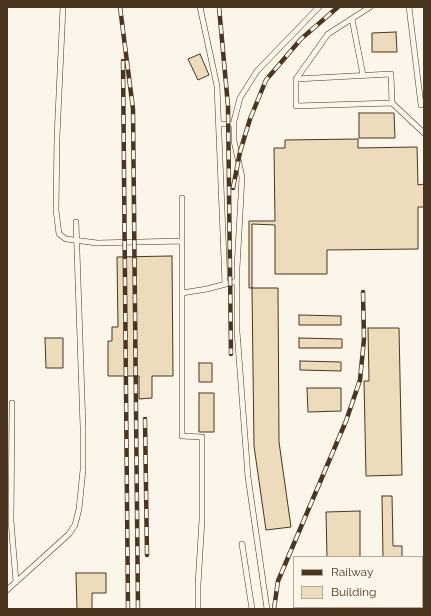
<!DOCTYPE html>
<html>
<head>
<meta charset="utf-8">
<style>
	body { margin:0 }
	#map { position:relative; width:431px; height:616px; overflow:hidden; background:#fbf6e9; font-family:Raleway,sans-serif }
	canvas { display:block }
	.frame { position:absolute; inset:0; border:8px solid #4a3520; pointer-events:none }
	.legend { position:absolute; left:293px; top:556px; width:130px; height:52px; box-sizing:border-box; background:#fbf6e9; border:1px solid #b4a999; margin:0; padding:5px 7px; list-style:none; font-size:12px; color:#4a3520 }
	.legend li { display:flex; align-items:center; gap:8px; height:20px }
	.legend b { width:20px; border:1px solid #b4a999 }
</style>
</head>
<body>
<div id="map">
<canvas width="431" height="616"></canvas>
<div class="frame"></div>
<ul class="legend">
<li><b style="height:5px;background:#4a3520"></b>Railway</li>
<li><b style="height:11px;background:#ecdcbc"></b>Building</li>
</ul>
</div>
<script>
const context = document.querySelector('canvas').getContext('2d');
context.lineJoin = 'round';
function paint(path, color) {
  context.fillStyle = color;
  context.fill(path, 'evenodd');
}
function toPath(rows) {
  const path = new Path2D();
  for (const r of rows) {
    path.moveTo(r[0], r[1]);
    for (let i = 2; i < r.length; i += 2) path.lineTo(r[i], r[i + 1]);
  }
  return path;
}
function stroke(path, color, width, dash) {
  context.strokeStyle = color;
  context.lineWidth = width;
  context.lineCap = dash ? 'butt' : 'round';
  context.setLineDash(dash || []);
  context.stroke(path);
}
const building = toPath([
	[396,32,397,52,372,52,372,33,396,32],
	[200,54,209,75,198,80,188,59,200,54],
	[359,113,394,113,395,138,359,138,359,113],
	[358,139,358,148,417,147,418,185,424,184,424,207,418,207,418,249,327,250,327,274,275,274,275,225,252,224,252,288,249,288,249,221,275,221,274,148,285,148,285,140,358,139],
	[172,256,173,376,152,376,152,398,139,399,139,376,108,376,108,341,112,341,112,327,118,327,117,257,172,256],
	[252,288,278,288,279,442,291,527,266,530,254,446,252,288],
	[299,315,341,316,341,325,299,325,299,315],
	[368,328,399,328,402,475,366,476,364,381,369,381,368,328],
	[45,338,63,338,63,368,46,368,45,338],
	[299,338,342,339,342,348,299,348,299,338],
	[300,361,341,362,341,371,300,370,300,361],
	[199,363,212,363,212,382,199,382,199,363],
	[307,388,341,388,341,411,308,412,307,388],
	[199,393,214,393,214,432,199,432,199,393],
	[382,496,392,496,393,546,402,546,402,557,383,557,382,496],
	[360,511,360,557,327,557,326,512,360,511],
	[76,573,106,573,106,593,92,593,92,609,77,609,76,573],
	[327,607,361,607,361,609,327,609,327,607],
	[377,607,417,607,417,609,377,609,377,607]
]);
paint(building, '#ecdcbc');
stroke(building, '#4a3520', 1);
const lane = toPath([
	[63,7,57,137,56,210,59,234,66,239,97,243,182,241],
	[200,7,217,86,225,284],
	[409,7,421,105,424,105],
	[352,19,363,75],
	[296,79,328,34,370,7],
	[392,103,391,74,296,79,296,106,392,103,424,133],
	[219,124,234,124],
	[182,198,182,436,202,437,202,519,198,585,198,609],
	[182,293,207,289,237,281],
	[12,403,11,521,16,582],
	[242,544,252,609],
	[7,590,69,534,75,525,79,509,83,470,83,427,76,222],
	[267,609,248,477,237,331,237,268,242,177,234,141,234,121,240,98,257,71,319,7]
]);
stroke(lane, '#4a3520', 6);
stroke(lane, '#fbf6e9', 5);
const rail = toPath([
	[120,7,133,109,138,609],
	[219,7,228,106,231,354],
	[123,61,128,609],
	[233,188,240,152,250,119,266,80,301,39,338,7],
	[145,419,147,555],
	[274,609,278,581,346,421,360,380,364,339,363,292]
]);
stroke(rail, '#4a3520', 4.5);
stroke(rail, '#fbf6e9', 3, [9]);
</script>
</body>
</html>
